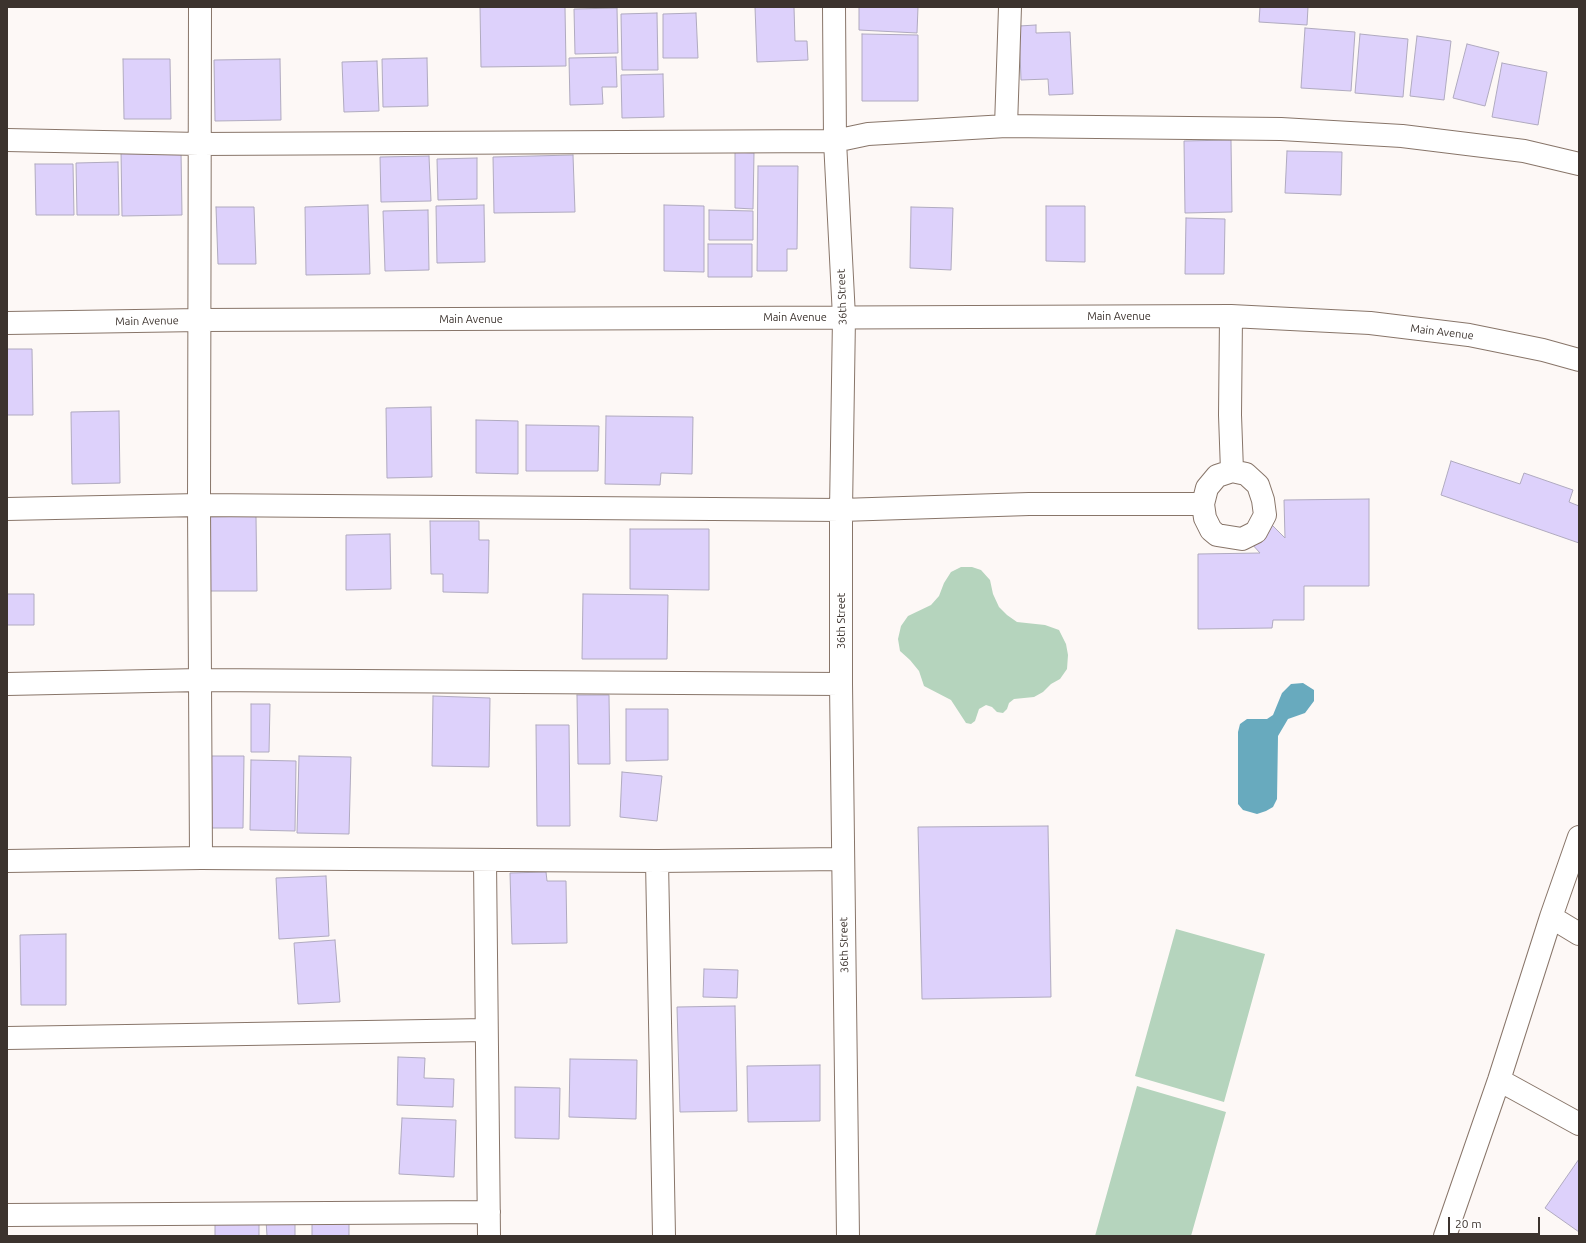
<!DOCTYPE html>
<html>
<head>
<meta charset="utf-8">
<style>
	body { margin:0 }
	#map { position:relative; width:1586px; height:1243px; overflow:hidden; background:#fdf8f6; font-family:Ubuntu,sans-serif }
	canvas { display:block }
	.frame { position:absolute; inset:0; border:8px solid #3c332e; pointer-events:none }
	.scale { position:absolute; left:1448px; top:1217px; width:92px; height:18px; box-sizing:border-box; border:2px solid #3c332e; border-top:0; padding-left:5px; font-size:12px; line-height:14px; white-space:nowrap; color:#3c332e; -webkit-text-stroke:3px #fff; paint-order:stroke }
</style>
</head>
<body>
<div id="map">
<canvas width="1586" height="1243"></canvas>
<div class="frame"></div>
<div class="scale">20 m</div>
</div>
<script>
const context = document.querySelector('canvas').getContext('2d');
context.lineJoin = 'round';
function paint(path, color) {
  context.fillStyle = color;
  context.fill(path, 'evenodd');
}
function toPath(rows) {
  const path = new Path2D();
  for (const r of rows) {
    path.moveTo(r[0], r[1]);
    for (let i = 2; i < r.length; i += 2) path.lineTo(r[i], r[i + 1]);
  }
  return path;
}
function stroke(path, color, width, dash) {
  context.strokeStyle = color;
  context.lineWidth = width;
  context.lineCap = dash ? 'butt' : 'round';
  context.setLineDash(dash || []);
  context.stroke(path);
}
function label(font, color, halo, rows, align = 'center') {
  context.font = font + ' Ubuntu,sans-serif';
  context.lineWidth = 4;
  context.setLineDash([]);
  context.textBaseline = 'middle';
  context.strokeStyle = halo;
  context.fillStyle = color;
  for (const [text, x, y, turn = 0] of rows) {
    context.save();
    context.translate(x, y);
    context.rotate((+turn || 0) * Math.PI / 180);
    context.textAlign = isNaN(turn) ? turn : align;
    if (halo) context.strokeText(text, 0, 0);
    context.fillText(text, 0, 0);
    context.restore();
  }
}
paint(toPath([
	[961,567,972,567,981,570,990,580,993,594,999,607,1007,615,1017,622,1045,625,1059,630,1066,644,1068,655,1067,669,1060,679,1051,684,1043,692,1034,697,1014,699,1009,703,1007,709,1003,713,997,712,992,707,986,705,979,709,975,721,971,724,966,723,951,700,924,686,919,671,910,660,900,651,898,639,901,626,908,616,931,605,939,596,944,583,951,572],
	[1176,929,1265,954,1224,1102,1135,1076],
	[1137,1086,1226,1112,1191,1236,1095,1236]
]), '#b5d4bd');
paint(toPath([
	[1303,683,1314,690,1314,701,1305,713,1288,719,1278,736,1277,799,1273,807,1266,811,1257,814,1243,810,1238,804,1238,732,1240,724,1247,719,1267,719,1273,715,1282,693,1291,684]
]), '#68aabe');
const building = toPath([
	[480,7,565,7,566,66,481,67,480,7],
	[755,7,794,7,795,41,807,41,808,60,757,62,755,7],
	[859,7,918,7,917,33,859,30,859,7],
	[1260,7,1308,7,1307,25,1259,22,1260,7],
	[617,8,618,53,575,54,574,9,617,8],
	[657,13,658,70,622,70,621,14,657,13],
	[696,13,698,58,663,58,663,14,696,13],
	[1036,25,1036,33,1070,32,1073,94,1049,95,1048,79,1021,80,1019,26,1036,25],
	[1305,28,1355,32,1351,91,1301,88,1305,28],
	[862,34,918,35,918,101,862,101,862,34],
	[1360,34,1408,39,1403,97,1355,93,1360,34],
	[1417,36,1451,41,1444,100,1410,96,1417,36],
	[1467,44,1499,52,1485,106,1453,98,1467,44],
	[616,57,617,87,602,87,603,104,570,105,569,58,616,57],
	[427,58,428,106,383,107,382,59,427,58],
	[123,59,170,59,171,119,124,119,123,59],
	[280,59,281,120,215,121,214,60,280,59],
	[377,61,379,111,344,112,342,62,377,61],
	[1502,63,1547,72,1538,125,1492,117,1502,63],
	[663,74,664,117,622,118,621,75,663,74],
	[1231,140,1232,212,1185,213,1184,141,1231,140],
	[181,150,182,215,122,216,121,151,181,150],
	[1287,151,1342,152,1341,195,1285,193,1287,151],
	[735,152,754,153,753,209,735,208,735,152],
	[573,155,575,212,494,213,493,157,573,155],
	[429,156,431,201,381,202,380,157,429,156],
	[477,158,477,199,438,200,437,159,477,158],
	[118,162,119,215,77,215,76,163,118,162],
	[35,164,73,164,74,215,36,215,35,164],
	[758,166,798,166,797,249,787,249,787,271,757,271,758,166],
	[368,205,370,274,306,275,305,207,368,205],
	[484,205,485,262,437,263,436,206,484,205],
	[664,205,704,206,704,272,664,271,664,205],
	[1046,206,1085,206,1085,262,1046,261,1046,206],
	[216,207,254,207,256,264,218,264,216,207],
	[911,207,953,208,951,270,910,268,911,207],
	[428,210,429,270,385,271,383,211,428,210],
	[709,210,753,211,753,240,709,240,709,210],
	[1186,218,1225,219,1224,274,1185,274,1186,218],
	[708,244,752,244,752,277,708,277,708,244],
	[7,349,32,349,33,415,7,415,7,349],
	[431,407,432,477,387,478,386,408,431,407],
	[119,411,120,483,72,484,71,412,119,411],
	[606,416,693,417,692,474,661,473,660,485,605,484,606,416],
	[476,420,518,421,518,474,476,473,476,420],
	[526,425,599,426,598,471,526,471,526,425],
	[1451,461,1520,484,1524,473,1573,490,1569,502,1579,506,1579,543,1441,495,1451,461],
	[1369,499,1369,586,1304,586,1304,620,1273,620,1272,628,1198,629,1198,554,1260,553,1251,543,1272,525,1285,538,1284,500,1369,499],
	[256,516,257,591,204,591,203,517,256,516],
	[430,521,479,521,479,540,489,540,488,593,443,592,443,574,431,574,430,521],
	[630,529,709,529,709,590,630,589,630,529],
	[390,534,391,589,346,590,346,535,390,534],
	[7,594,34,594,34,625,7,625,7,594],
	[583,594,668,595,667,659,582,659,583,594],
	[577,695,609,695,610,764,578,764,577,695],
	[433,696,490,698,489,767,432,766,433,696],
	[251,704,270,704,269,752,251,752,251,704],
	[626,709,668,709,668,760,626,761,626,709],
	[536,725,569,725,570,826,537,826,536,725],
	[209,756,244,756,243,828,207,828,209,756],
	[299,756,351,757,349,834,297,833,299,756],
	[251,760,296,761,295,831,250,830,251,760],
	[622,772,662,776,657,821,620,817,622,772],
	[1048,826,1051,997,922,999,918,827,1048,826],
	[546,872,547,881,566,881,567,943,512,944,510,873,546,872],
	[326,876,329,936,279,939,276,878,326,876],
	[66,934,66,1005,21,1005,20,935,66,934],
	[335,940,340,1002,298,1004,294,943,335,940],
	[704,969,738,970,737,998,703,997,704,969],
	[735,1006,737,1111,680,1112,677,1007,735,1006],
	[398,1057,425,1058,424,1078,454,1079,453,1107,397,1105,398,1057],
	[570,1059,637,1060,636,1119,569,1117,570,1059],
	[820,1065,820,1121,748,1122,747,1066,820,1065],
	[515,1087,560,1088,559,1139,515,1138,515,1087],
	[402,1118,456,1120,454,1177,399,1174,402,1118],
	[1579,1159,1579,1232,1545,1208,1579,1159],
	[266,1220,295,1220,295,1236,267,1236,266,1220],
	[312,1221,349,1221,349,1236,312,1236,312,1221],
	[215,1223,259,1223,259,1236,215,1236,215,1223]
]);
paint(building, '#ddd1fb');
stroke(building, '#b0aabf', 1);
const minor = toPath([
	[200,7,199,505,201,858],
	[834,7,835,141,844,317,841,510,841,684,848,1236],
	[1006,126,1010,7],
	[7,140,199,144,835,141,868,134,1006,126,1281,129,1402,136,1524,151,1579,164],
	[1231,316,1230,415,1232,471],
	[7,323,200,320,1231,316,1370,323,1469,335,1543,350,1579,360],
	[1232,471,1246,474,1258,485,1263,500,1265,515,1256,532,1242,539,1217,535,1211,530,1205,518,1203,504,1207,488,1217,476,1232,471],
	[7,509,199,505,841,510,1029,504,1203,504],
	[7,684,200,680,841,684],
	[7,861,201,858,657,861,843,859],
	[485,861,489,1236],
	[657,861,664,1236],
	[1551,917,1579,934],
	[7,1038,486,1030],
	[1499,1080,1579,1124],
	[7,1215,489,1212],
	[1445,1236,1499,1080,1551,917,1579,837]
]);
stroke(minor, '#887569', 24);
stroke(minor, '#fff', 22);
label('11px', '#3c332e', '#fff', [
	["36th Street",842,297,-92],
	["Main Avenue",1119,316],
	["Main Avenue",795,317],
	["Main Avenue",471,319],
	["Main Avenue",147,321,-1],
	["Main Avenue",1442,332,7],
	["36th Street",841,621,-90],
	["36th Street",844,945,-91]
]);
</script>
</body>
</html>
